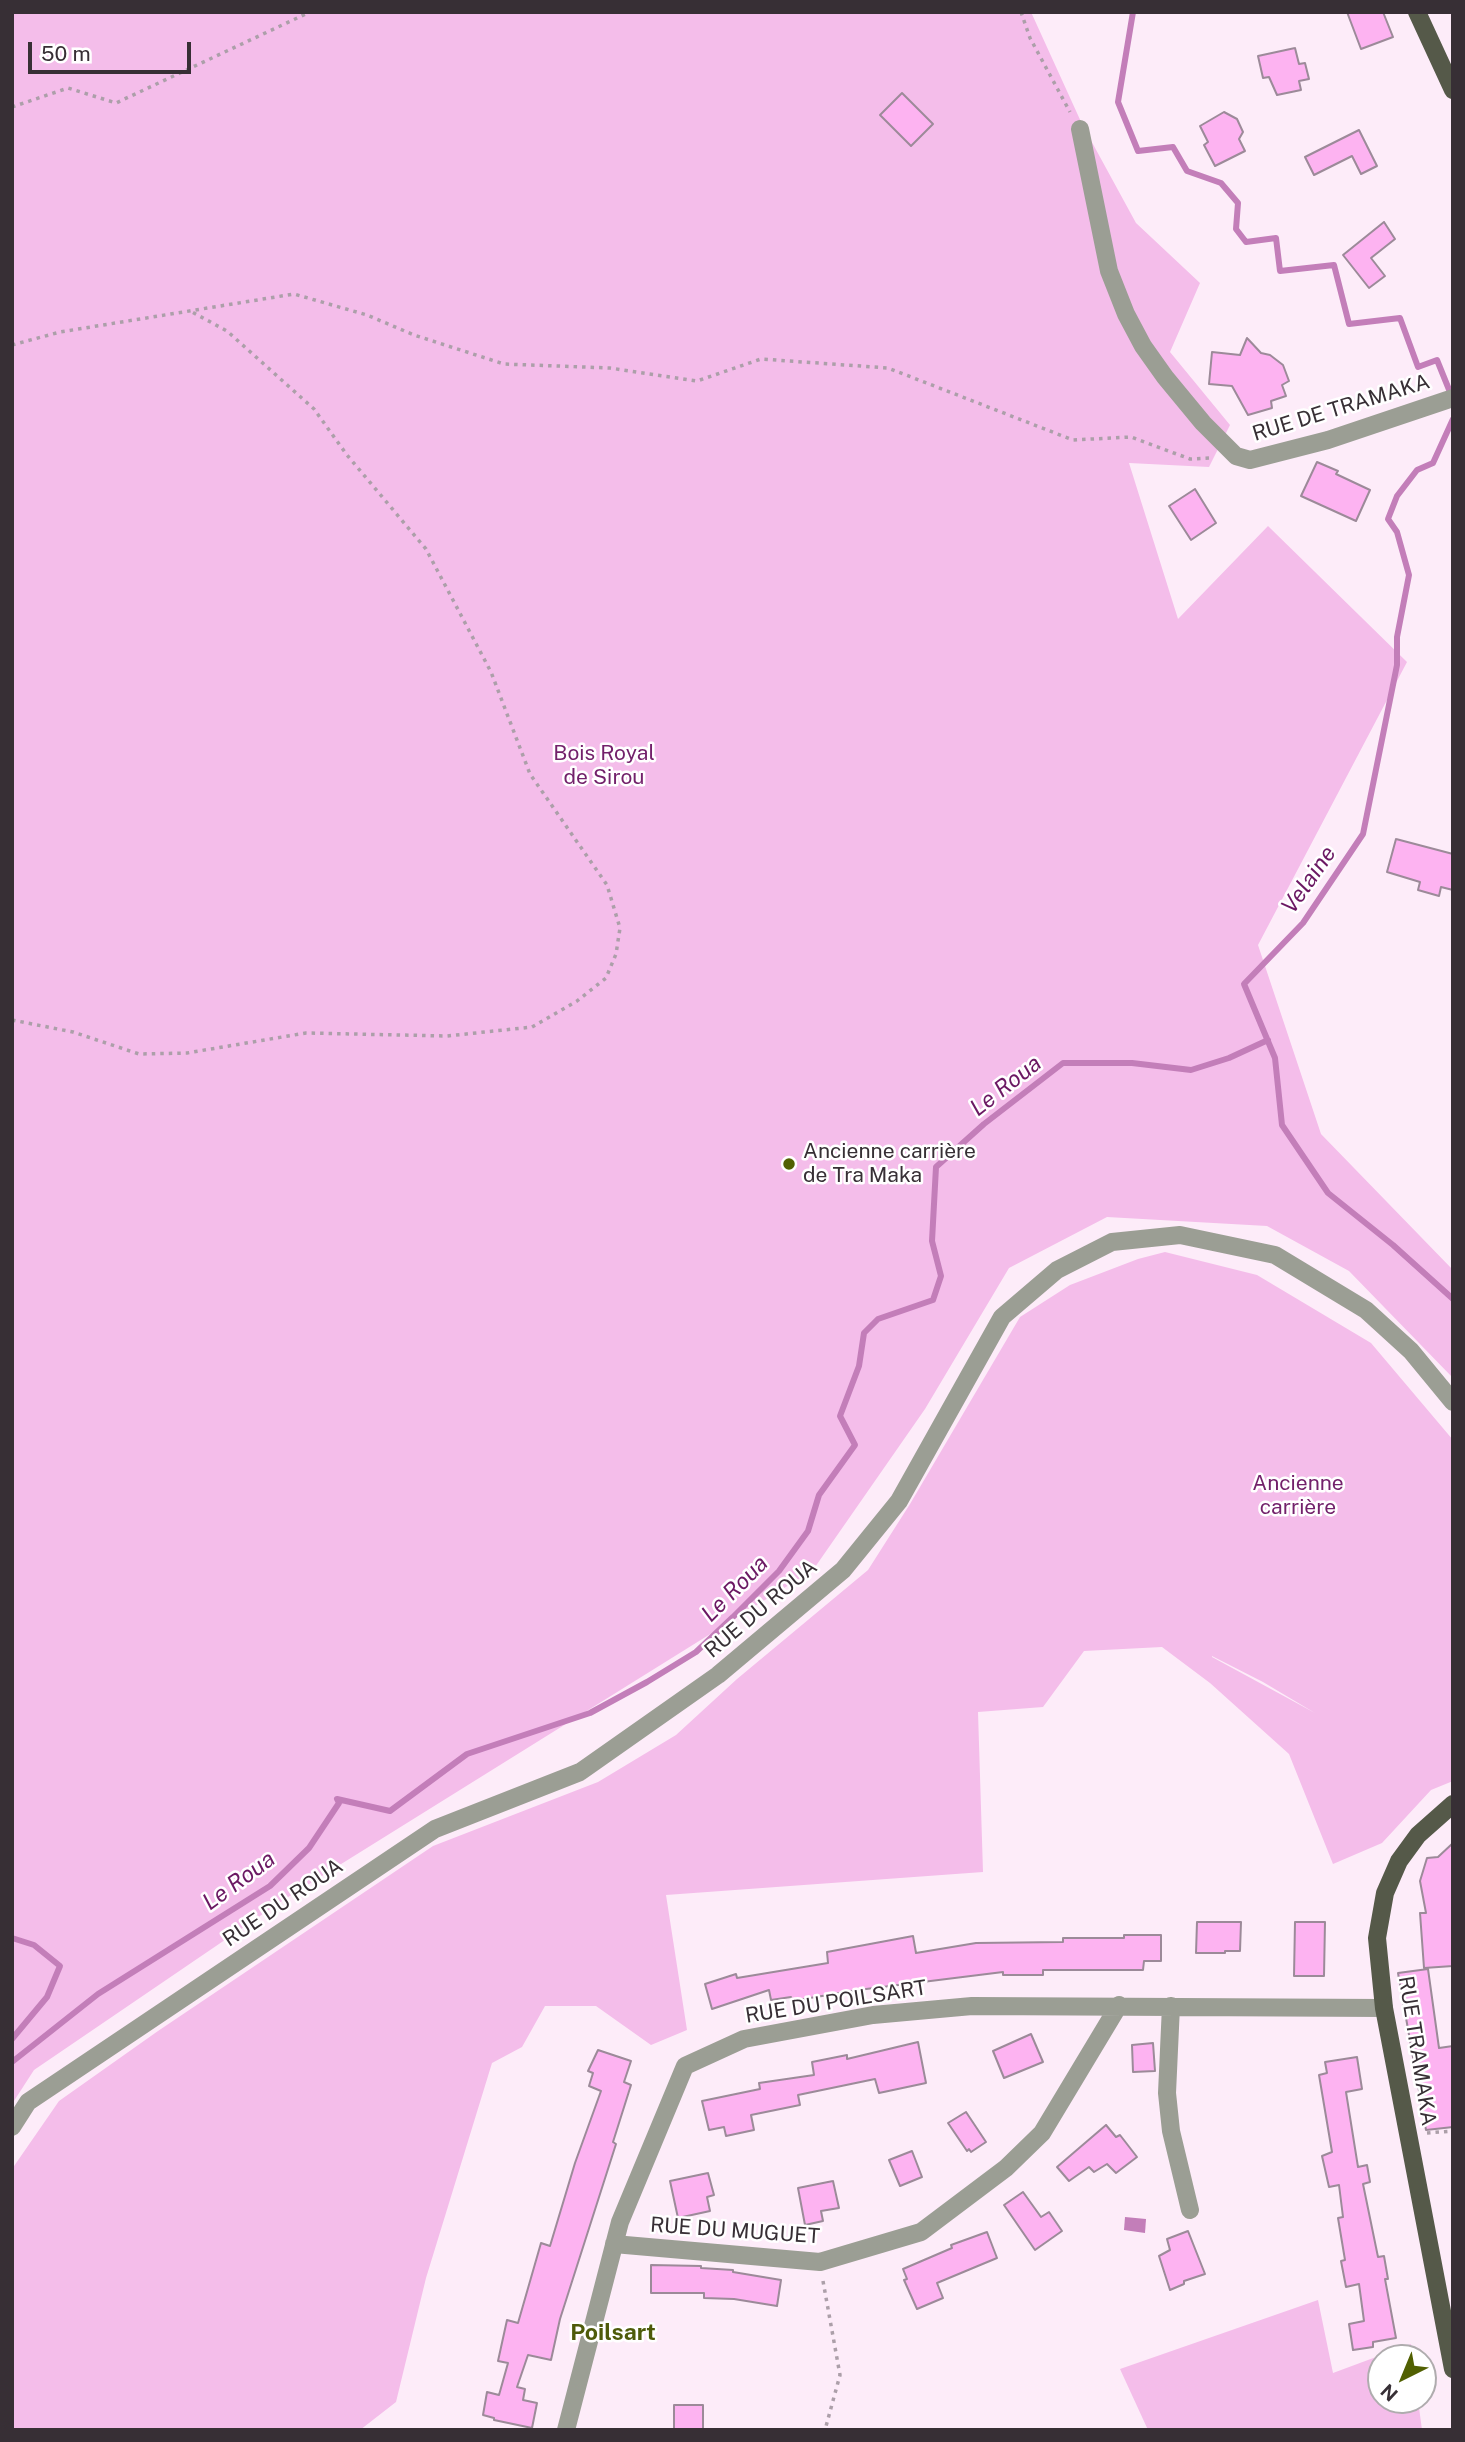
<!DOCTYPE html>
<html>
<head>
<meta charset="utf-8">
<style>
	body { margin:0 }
	#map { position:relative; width:1465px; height:2442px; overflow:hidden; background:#fdecf9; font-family:"Public Sans",sans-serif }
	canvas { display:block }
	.frame { position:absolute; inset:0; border:14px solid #372f35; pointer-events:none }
	.north { position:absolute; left:1367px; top:2344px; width:70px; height:70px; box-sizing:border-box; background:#fff; border:2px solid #afacae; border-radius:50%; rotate:223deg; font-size:19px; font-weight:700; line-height:28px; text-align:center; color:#372f35 }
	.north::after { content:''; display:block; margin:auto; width:24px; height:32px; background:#516002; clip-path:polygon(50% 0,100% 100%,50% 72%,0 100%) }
	.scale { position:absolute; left:28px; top:42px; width:163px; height:32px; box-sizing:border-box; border:4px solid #372f35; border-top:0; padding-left:9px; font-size:21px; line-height:24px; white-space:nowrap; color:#372f35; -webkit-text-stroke:5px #fff; paint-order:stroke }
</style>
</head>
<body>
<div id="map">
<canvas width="1465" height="2442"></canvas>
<div class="frame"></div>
<div class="north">N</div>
<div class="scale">50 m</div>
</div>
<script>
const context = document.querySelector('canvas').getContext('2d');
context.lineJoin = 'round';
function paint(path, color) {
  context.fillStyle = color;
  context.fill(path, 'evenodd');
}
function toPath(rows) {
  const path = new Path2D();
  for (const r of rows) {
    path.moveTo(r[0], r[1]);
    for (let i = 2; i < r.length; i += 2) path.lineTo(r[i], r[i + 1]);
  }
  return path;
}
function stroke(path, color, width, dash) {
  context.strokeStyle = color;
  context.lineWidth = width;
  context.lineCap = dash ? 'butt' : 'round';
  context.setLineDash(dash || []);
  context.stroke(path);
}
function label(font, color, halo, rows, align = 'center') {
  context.font = font + ' "Public Sans",sans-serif';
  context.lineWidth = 5;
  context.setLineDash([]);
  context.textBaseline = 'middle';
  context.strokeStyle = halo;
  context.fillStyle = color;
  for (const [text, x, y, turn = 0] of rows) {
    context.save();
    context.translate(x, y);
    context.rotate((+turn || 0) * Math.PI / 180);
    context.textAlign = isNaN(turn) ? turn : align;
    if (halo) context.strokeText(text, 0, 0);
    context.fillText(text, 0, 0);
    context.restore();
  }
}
paint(toPath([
	[12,12,1031,12,1082,124,1136,223,1200,283,1170,352,1230,425,1209,467,1129,463,1178,619,1268,526,1407,662,1258,945,1321,1134,1453,1270,1453,1378,1349,1271,1267,1226,1107,1217,1009,1268,925,1409,813,1570,285,1899,34,2070,12,2104],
	[1165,1252,1257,1275,1371,1343,1453,1440,1453,1781,1431,1790,1382,1843,1333,1864,1289,1754,1210,1683,1162,1647,1084,1651,1043,1707,978,1712,983,1872,666,1895,687,2030,651,2045,596,2006,545,2006,522,2047,492,2063,426,2278,396,2402,360,2430,12,2430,12,2169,59,2101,158,2031,433,1846,598,1782,676,1735,737,1679,868,1570,910,1504,1020,1317,1070,1285,1138,1259],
	[1212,1656,1263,1682,1315,1713,1212,1657],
	[1318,2300,1333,2373,1411,2344,1413,2358,1381,2358,1381,2400,1418,2400,1422,2430,1148,2430,1120,2369]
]), '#f4bdea');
paint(toPath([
	[1125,2217,1146,2219,1145,2233,1124,2230]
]), '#c37eb9');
stroke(toPath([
	[1133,12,1118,102,1138,151,1173,147,1187,171,1221,183,1238,203,1236,229,1246,242,1276,238,1280,271,1334,265,1349,324,1400,318,1418,367,1437,360,1452,397],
	[1453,419,1433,463,1417,470,1397,496,1388,519,1397,532,1409,575,1397,637,1397,665,1363,834,1303,923,1244,984,1275,1058,1282,1125,1328,1193,1393,1245,1453,1299],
	[12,1938,34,1945,60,1966,47,1997,12,2039],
	[12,2062,98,1994,270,1886,309,1848,339,1803,337,1799,390,1811,467,1754,590,1713,647,1682,696,1652,733,1617,779,1571,808,1531,819,1495,855,1445,840,1416,859,1366,864,1333,878,1319,933,1300,941,1276,932,1241,936,1167,984,1124,1063,1063,1132,1063,1191,1070,1229,1058,1268,1040]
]), '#c37eb9', 6);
const building = toPath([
	[1347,12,1383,12,1393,37,1361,49,1347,12],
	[1295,48,1299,64,1305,63,1309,79,1299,81,1301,90,1277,95,1269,77,1263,78,1258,56,1295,48],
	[902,93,933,124,911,146,880,115,902,93],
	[1224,112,1237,119,1243,132,1239,139,1245,151,1215,166,1204,145,1208,142,1200,126,1224,112],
	[1359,130,1377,166,1361,174,1352,156,1314,175,1305,157,1359,130],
	[1384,222,1395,239,1371,258,1385,276,1369,288,1343,255,1384,222],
	[1247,338,1261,353,1270,355,1283,365,1289,381,1282,385,1286,396,1271,401,1272,408,1248,415,1232,386,1209,384,1212,352,1240,355,1247,338],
	[1317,462,1338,471,1336,474,1370,490,1356,521,1301,496,1317,462],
	[1195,489,1216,523,1191,540,1169,506,1195,489],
	[1396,839,1453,854,1453,890,1441,887,1439,896,1418,890,1420,882,1387,872,1396,839],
	[1453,1843,1453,1966,1424,1968,1420,1913,1426,1913,1420,1881,1427,1858,1438,1857,1453,1843],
	[1197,1922,1241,1922,1240,1951,1225,1951,1225,1953,1196,1953,1197,1922],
	[1295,1922,1325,1922,1324,1976,1294,1976,1295,1922],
	[1124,1935,1161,1935,1161,1961,1144,1961,1143,1970,1043,1970,1043,1975,1003,1975,1003,1972,858,1990,792,2001,791,1997,771,2000,769,1990,712,2009,705,1984,736,1974,737,1978,828,1963,827,1952,913,1936,916,1953,976,1943,1063,1942,1063,1938,1124,1938,1124,1935],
	[1428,1969,1439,2048,1453,2046,1453,2127,1426,2130,1398,1973,1428,1969],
	[1031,2034,1043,2062,1004,2078,993,2051,1031,2034],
	[918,2042,926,2083,879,2093,875,2079,798,2095,800,2105,751,2115,754,2130,726,2136,724,2127,709,2130,702,2101,760,2089,759,2083,814,2075,812,2062,847,2055,847,2059,918,2042],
	[1153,2043,1155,2071,1133,2072,1132,2045,1153,2043],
	[598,2050,631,2061,624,2082,631,2085,613,2142,616,2144,560,2319,551,2360,528,2355,517,2387,525,2389,523,2400,537,2403,532,2428,494,2420,494,2418,483,2415,487,2392,499,2395,508,2363,498,2361,507,2320,518,2323,541,2243,550,2246,575,2163,601,2091,589,2086,593,2073,588,2071,598,2050],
	[1357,2057,1362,2089,1346,2092,1358,2167,1367,2165,1370,2182,1363,2184,1378,2257,1384,2256,1388,2279,1385,2279,1396,2338,1373,2342,1373,2347,1353,2350,1349,2324,1364,2321,1359,2284,1346,2287,1341,2261,1345,2260,1338,2218,1343,2217,1339,2185,1329,2187,1322,2156,1332,2152,1319,2075,1327,2073,1325,2062,1357,2057],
	[966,2112,986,2142,971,2152,969,2149,967,2151,948,2123,966,2112],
	[1106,2125,1116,2137,1120,2135,1137,2157,1116,2173,1107,2164,1094,2172,1089,2167,1069,2181,1057,2167,1106,2125],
	[912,2151,922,2177,900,2186,889,2160,912,2151],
	[708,2173,714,2195,707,2197,710,2211,678,2218,670,2181,708,2173],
	[833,2181,839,2208,821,2211,823,2221,805,2225,798,2188,833,2181],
	[1023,2192,1041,2217,1049,2212,1062,2231,1035,2250,1004,2205,1023,2192],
	[1188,2231,1205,2274,1184,2281,1184,2284,1170,2290,1159,2256,1170,2250,1167,2239,1188,2231],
	[987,2232,997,2258,937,2283,943,2298,917,2309,904,2280,907,2279,903,2269,952,2248,951,2245,987,2232],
	[651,2265,701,2266,701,2268,733,2270,733,2272,781,2280,777,2306,734,2299,704,2298,704,2293,651,2293,651,2265],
	[674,2405,703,2405,703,2430,674,2430,674,2405]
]);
paint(building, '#fdb3f1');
stroke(building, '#9c8a99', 2);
stroke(toPath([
	[1021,12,1030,38,1070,112],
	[12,107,68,88,116,103,310,12],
	[12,345,60,332,294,294,367,315,414,335,504,364,610,368,697,381,761,359,888,368,1073,440,1131,437,1190,459,1210,458],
	[12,1020,73,1032,139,1054,187,1053,306,1033,447,1036,532,1027,577,1001,606,978,616,954,620,928,607,885,530,774,491,672,426,549,347,455,314,409,227,331,192,312],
	[1427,2133,1453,2131],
	[823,2281,840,2375,825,2430]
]), '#ac9fa9', 3.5, [3.5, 5]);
stroke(toPath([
	[1080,129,1109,271,1126,314,1143,346,1165,377,1203,423,1236,456,1250,460,1328,440,1453,398],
	[1171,2006,1167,2093,1171,2131,1190,2210],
	[12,2127,28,2102,435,1829,580,1772,718,1675,843,1570,899,1501,1002,1317,1057,1270,1112,1242,1180,1235,1275,1255,1366,1310,1411,1351,1453,1402],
	[614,2244,820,2262,921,2232,1006,2168,1042,2133,1119,2005],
	[566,2430,620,2222,685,2066,744,2039,873,2015,972,2006,1384,2008]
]), '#9b9e94', 18);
stroke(toPath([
	[1417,12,1453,90],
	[1453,1804,1418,1835,1399,1861,1385,1893,1377,1938,1384,2008,1453,2369]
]), '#555949', 18);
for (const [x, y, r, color] of [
	[789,1164,7,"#516002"]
]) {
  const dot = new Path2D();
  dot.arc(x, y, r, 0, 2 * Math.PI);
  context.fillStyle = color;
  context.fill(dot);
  stroke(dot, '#fff', 2.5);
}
label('21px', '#372f35', '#fff', [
	["RUE DE TRAMAKA",1341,408,-17],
	["RUE DU ROUA",761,1609,-40],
	["RUE DU ROUA",283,1903,-34],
	["RUE DU POILSART",836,2002,-9],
	["RUE TRAMAKA",1417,2051,81],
	["RUE DU MUGUET",735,2231,4]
]);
label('21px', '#73216b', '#fff', [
	["Bois Royal",604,754],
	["de Sirou",604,778],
	["Ancienne",1298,1484],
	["carrière",1298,1508]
]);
label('21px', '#372f35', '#fff', [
	["Ancienne carrière",803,1152],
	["de Tra Maka",803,1176]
], 'left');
label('italic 23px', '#6b1863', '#fff', [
	["Velaine",1309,880,-55],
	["Le Roua",1006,1086,-38],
	["Le Roua",735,1589,-45],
	["Le Roua",239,1881,-36]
]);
label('bold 23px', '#4e5b0a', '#fff', [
	["Poilsart",613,2333]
]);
</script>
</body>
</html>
